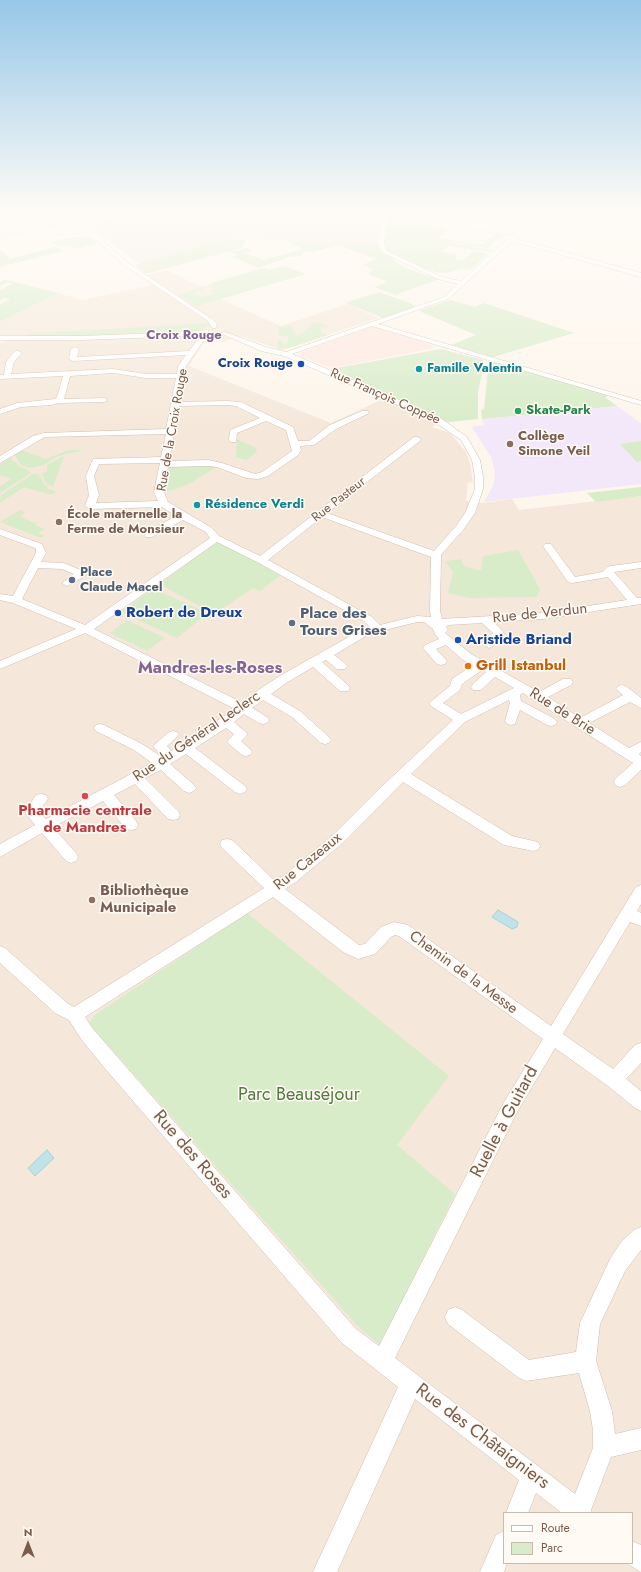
<!DOCTYPE html>
<html>
<head>
<meta charset="utf-8">
<style>
	body { margin:0 }
	#map { position:relative; width:641px; height:1572px; overflow:hidden; background:#fdf6ec; font-family:Jost,sans-serif }
	canvas { display:block }
	.legend { position:absolute; left:503px; top:1512px; width:130px; height:52px; box-sizing:border-box; background:#fffaf3; border:1px solid #cabbb1; margin:0; padding:5px 7px; list-style:none; font-size:12px; color:#7a5c4d }
	.legend li { display:flex; align-items:center; gap:8px; height:20px }
	.legend b { width:20px; border:1px solid #cabbb1 }
	.north { position:absolute; left:8px; top:1524px; width:40px; height:40px; -webkit-text-stroke:3px #fffaf3; paint-order:stroke; rotate:0deg; font-size:11px; font-weight:700; line-height:16px; text-align:center; color:#7a5c4d }
	.north::after { content:''; display:block; margin:auto; width:14px; height:18px; background:#7a5c4d; clip-path:polygon(50% 0,100% 100%,50% 72%,0 100%) }
</style>
</head>
<body>
<div id="map">
<canvas width="641" height="1572"></canvas>
<ul class="legend">
<li><b style="height:5px;background:#fff"></b>Route</li>
<li><b style="height:11px;background:#d8ecc9"></b>Parc</li>
</ul>
<div class="north">N</div>
</div>
<script>
const context = document.querySelector('canvas').getContext('2d');
context.lineJoin = 'round';
function paint(path, color) {
  context.fillStyle = color;
  context.fill(path, 'evenodd');
}
function toPath(rows) {
  const path = new Path2D();
  for (const r of rows) {
    path.moveTo(r[0], r[1]);
    for (let i = 2; i < r.length; i += 2) path.lineTo(r[i], r[i + 1]);
  }
  return path;
}
function stroke(path, color, width, dash) {
  context.strokeStyle = color;
  context.lineWidth = width;
  context.lineCap = dash ? 'butt' : 'round';
  context.setLineDash(dash || []);
  context.stroke(path);
}
function label(font, color, halo, rows, align = 'center') {
  context.font = font + ' Jost,sans-serif';
  context.lineWidth = 3;
  context.setLineDash([]);
  context.textBaseline = 'middle';
  context.strokeStyle = halo;
  context.fillStyle = color;
  for (const [text, x, y, turn = 0] of rows) {
    context.save();
    context.translate(x, y);
    context.rotate((+turn || 0) * Math.PI / 180);
    context.textAlign = isNaN(turn) ? turn : align;
    if (halo) context.strokeText(text, 0, 0);
    context.fillText(text, 0, 0);
    context.restore();
  }
}
paint(toPath([
	[0,209,71,209,75,222,0,240],
	[167,270,197,285,207,286,212,284,233,293,218,298,281,326,347,304,379,318,282,350,240,336,223,342,205,340,189,366,331,423,383,399,430,420,436,424,432,427,450,433,466,452,470,463,473,483,468,482,466,501,483,503,512,499,519,510,641,496,641,1572,0,1572,0,343,7,340,0,339,0,322,58,293,82,300,152,285,141,276],
	[504,1513,632,1513,632,1563,504,1563]
]), '#f5e8da');
paint(toPath([
	[373,326,432,345,434,348,332,368,300,356,299,353]
]), '#fde8e0');
paint(toPath([
	[188,209,388,209,387,212,382,214,382,215,386,216,379,243,228,239,140,264,116,247,93,228,110,220]
]), '#efe9e4');
paint(toPath([
	[617,406,641,423,641,484,484,502,494,484,495,471,491,457,472,427,484,425,482,419]
]), '#f3e8fa');
paint(toPath([
	[392,209,414,209,413,210,449,215,407,210,406,212,446,218,407,213,404,216,442,222,403,217,397,218,395,222,446,229,448,230,439,238,482,245,485,241,445,235,487,241,490,237,450,231,491,237,495,234,455,227,508,234,501,239,496,239,490,247,488,248,424,238,493,250,489,252,448,246,442,252,455,254,457,256,455,259,463,260,472,252,476,251,488,254,470,270,462,269,446,273,433,272,433,270,423,269,395,258,392,259,404,267,428,276,431,275,439,278,438,280,410,289,396,295,374,287,385,283,386,281,368,274,373,270,363,265,376,259,338,245,312,252,309,251,301,253,303,255,293,257,289,257,259,268,232,257,237,255,230,252,246,248,253,251,246,253,263,260,303,249,287,241,379,243,381,249,386,249,384,241,385,227],
	[91,237,98,243,76,249,67,245,60,246,51,242,71,237],
	[228,239,246,240,241,248,149,273,145,273,135,265],
	[56,247,63,251,0,267,0,250,9,257,9,259],
	[283,266,306,274,197,306,179,295,202,287,203,290,193,293,201,297,212,295,215,294,210,290,217,288,207,286,214,282,264,268,269,270],
	[4,280,10,281,58,293,0,322,0,304,10,299,5,298,0,300,0,290,13,284,8,282,0,286,0,283],
	[379,292,412,304,415,307,383,318,345,303],
	[450,300,475,307,484,303,574,333,493,357,451,345,476,335,419,311],
	[314,322,321,323,330,328,322,327,320,329,321,333,328,335,289,348,278,349,277,341,280,340,284,345,288,343,288,336,279,336,278,327,291,326,295,334,298,336,306,330],
	[208,323,209,325,199,331,190,333,24,338,31,334],
	[441,349,483,360,483,362,475,364,484,366,478,392,478,419,448,422,331,369],
	[489,361,494,361,607,395,606,398,617,406,482,419,481,410,484,409],
	[237,439,256,448,257,452,246,460,236,457],
	[641,441,641,461,637,462,620,444],
	[21,450,46,459,68,450,84,450,69,453,56,457,44,465,30,468,21,465,15,455],
	[64,456,53,487,46,483,42,474,47,471,47,465],
	[10,458,19,466,28,470,31,473,0,493,0,486,11,479,0,475,0,465],
	[169,465,212,465,217,467,195,480,194,482,176,489,166,491,167,484,165,478],
	[33,474,38,474,48,489,56,491,54,494,48,494,24,487,0,503,1,495],
	[641,487,641,496,596,502,587,493],
	[20,510,25,512,20,516,34,523,39,522,34,525,45,529,38,533,44,536,41,538,0,522],
	[219,543,225,545,281,575,260,591,253,588,214,614,159,584,214,544],
	[518,550,540,589,537,597,469,598,448,593,453,572,445,561,461,559,464,566,481,571,483,556],
	[153,589,172,597,208,613,177,638,121,612],
	[127,620,165,638,147,651,110,633],
	[247,913,449,1076,397,1145,455,1194,380,1345,358,1326,89,1024,95,1015]
]), '#d8ecc9');
const water = toPath([
	[498,910,518,922,517,927,512,929,492,917,498,910],
	[47,1150,54,1158,35,1176,28,1168,47,1150]
]);
paint(water, '#bfe3e8');
stroke(water, '#a5d3da', 1);
const minor = toPath([
	[134,209,146,209,94,220,82,220,79,218,134,209],
	[388,209,394,209,387,226,384,243,387,251,442,277,461,281,541,209,547,209,514,239,533,243,641,273,641,277,530,246,511,242,448,299,378,324,641,401,641,405,372,326,292,354,439,417,467,437,480,460,483,477,483,489,475,513,463,530,441,555,440,611,442,619,543,613,627,600,608,577,572,583,568,582,543,546,545,544,551,544,575,577,602,572,607,567,611,566,641,562,641,568,614,572,637,598,641,598,641,604,543,619,494,622,504,633,493,646,489,648,485,646,483,644,493,633,482,623,448,625,446,627,448,630,445,633,471,654,539,692,563,679,571,679,573,682,571,685,548,697,580,718,623,695,616,689,618,686,622,685,626,686,641,698,641,708,630,702,589,723,629,748,641,742,641,752,639,754,641,756,641,770,625,785,620,787,615,785,614,782,615,779,633,763,523,693,520,695,521,701,555,719,557,722,555,725,551,726,547,725,520,710,515,724,511,725,507,724,505,721,510,703,509,700,465,722,411,774,512,836,538,842,540,846,538,850,533,851,504,845,403,782,345,841,296,882,285,889,359,945,365,944,381,927,389,924,394,922,408,925,551,1026,636,887,641,885,641,904,637,911,641,913,641,926,630,922,563,1034,613,1069,635,1045,641,1043,641,1063,626,1079,641,1091,641,1111,635,1108,608,1086,555,1048,516,1114,395,1358,575,1494,593,1448,593,1430,590,1411,579,1373,526,1381,519,1378,448,1324,445,1317,448,1310,455,1307,462,1310,529,1360,576,1352,580,1323,611,1257,622,1241,634,1230,641,1227,641,1250,625,1271,600,1324,596,1361,612,1411,615,1434,641,1428,641,1450,611,1457,591,1510,592,1513,562,1513,536,1493,528,1513,506,1513,519,1480,415,1399,337,1572,313,1572,398,1387,342,1343,108,1072,81,1039,69,1020,55,1013,0,963,0,946,5,948,67,1003,74,1007,264,888,222,848,220,844,222,840,227,839,232,840,275,881,286,874,335,833,378,790,453,720,431,706,429,703,450,686,452,679,473,665,463,660,446,645,436,649,447,661,445,664,441,665,437,664,423,648,425,645,439,639,435,634,433,629,424,622,417,622,369,634,334,655,345,663,347,666,345,669,337,669,326,660,322,662,348,685,350,688,348,691,340,691,313,667,286,683,271,694,300,711,329,737,331,740,329,743,325,744,321,743,292,717,263,700,252,708,267,717,269,720,267,723,263,724,259,723,244,714,234,722,248,734,241,741,250,749,252,752,250,755,246,756,242,755,229,744,227,741,234,734,226,728,195,748,245,786,247,789,245,792,240,794,235,792,186,754,170,764,194,785,196,788,194,791,189,793,184,791,161,770,145,778,178,811,180,815,178,819,173,820,168,819,135,784,114,795,136,821,138,825,136,829,131,830,126,829,103,801,53,827,76,853,78,857,76,861,71,863,66,861,42,833,0,857,0,844,35,825,25,812,36,795,41,794,46,795,48,799,39,812,46,819,152,763,134,750,96,731,94,728,96,725,100,724,104,725,142,744,162,757,153,746,169,732,173,731,177,732,179,735,167,746,171,751,235,709,85,633,0,669,0,661,76,629,13,603,0,600,0,594,13,596,36,553,36,550,35,548,0,535,0,529,42,544,46,553,41,562,64,563,85,572,86,574,85,576,67,586,62,583,74,574,62,569,38,568,22,599,85,625,210,538,206,532,183,520,152,537,146,537,144,535,146,533,176,516,162,507,90,509,85,506,89,495,86,476,93,459,161,457,166,434,45,437,0,463,0,456,33,436,44,433,166,429,176,378,146,378,113,373,70,376,64,399,104,398,108,400,104,402,58,403,51,405,21,407,0,414,0,409,17,403,55,399,57,397,63,376,0,379,0,375,4,375,6,362,15,351,18,351,22,353,14,362,11,374,113,369,146,374,177,374,178,366,186,355,73,361,69,359,71,349,75,347,79,349,77,357,189,351,200,338,206,333,188,336,81,340,0,340,0,336,81,336,188,332,208,330,209,332,212,334,204,340,186,366,179,402,227,401,241,402,293,427,298,441,309,441,330,425,362,411,368,411,369,413,336,429,314,445,300,446,301,450,298,455,268,476,258,479,246,478,217,467,208,466,168,467,164,492,168,502,212,528,219,536,260,556,414,437,417,437,421,439,420,441,327,513,434,551,456,526,465,513,475,489,475,477,472,460,461,440,433,421,361,389,284,356,261,351,220,333,225,332,266,347,286,352,444,297,458,284,438,279,381,252,378,243,381,226,388,209],
	[227,405,236,406,260,418,230,430,229,440,230,442,236,442,237,433,266,421,286,430,292,451,262,472,255,474,222,463,208,460,169,461,179,406,227,405],
	[160,463,154,492,158,501,96,503,99,495,94,476,99,464,160,463],
	[322,517,431,557,430,611,431,617,417,616,380,625,372,617,268,560,322,517],
	[217,542,257,562,364,621,370,627,361,630,278,677,257,691,243,703,94,629,217,542],
	[482,670,486,672,473,684,471,687,473,690,481,690,495,677,514,688,461,714,443,703,460,690,462,684,482,670],
	[273,897,343,952,358,959,375,954,391,937,395,935,399,936,543,1039,504,1102,379,1346,356,1329,120,1060,93,1029,85,1017,273,897],
	[83,221,87,221,87,226,128,263,212,319,217,324,216,328,212,328,208,321,124,265,82,227,83,221],
	[504,1531,504,1563,507,1563,504,1572,480,1572,496,1535,504,1531],
	[632,1541,641,1545,641,1572,626,1563,632,1563,632,1541]
]);
stroke(minor, '#d1beb0', 1);
paint(minor, '#fff');
const sky = context.createLinearGradient(0, 0, 0, 429);
sky.addColorStop(0, '#97c7e8');
sky.addColorStop(0.49, '#fefbf6');
sky.addColorStop(1, '#fefbf600');
context.fillStyle = sky;
context.fillRect(0, 0, 641, 429);
for (const [x, y, r, color] of [
	[301,364,4,"#1a4fb4"],
	[419,369,4,"#0f9aa8"],
	[518,411,4,"#2e9e5b"],
	[510,444,4,"#8d6e63"],
	[197,505,4,"#0f9aa8"],
	[59,522,4,"#8d6e63"],
	[72,580,4,"#5c6f8a"],
	[118,613,4,"#1a4fb4"],
	[292,623,4,"#5c6f8a"],
	[458,640,4,"#1a4fb4"],
	[468,666,4,"#e8710a"],
	[85,796,4,"#e0444e"],
	[92,900,4,"#8d6e63"]
]) {
  const dot = new Path2D();
  dot.arc(x, y, r, 0, 2 * Math.PI);
  context.fillStyle = color;
  context.fill(dot);
  stroke(dot, '#fffaf3', 1.5);
}
label('bold 13px', '#846695', '#fffaf3', [
	["Croix Rouge",184,336]
]);
label('bold 13px', '#164399', '#fffaf3', [
	["Croix Rouge",293,364]
], 'right');
label('bold 13px', '#0d838f', '#fffaf3', [
	["Famille Valentin",427,369],
	["Résidence Verdi",205,505]
], 'left');
label('13px', '#7a5c4d', '#fffaf3', [
	["Rue François Coppée",385,397,24],
	["Rue de la Croix Rouge",173,430,-80],
	["Rue Pasteur",339,500,-38]
]);
label('bold 13px', '#27864d', '#fffaf3', [
	["Skate-Park",526,411]
], 'left');
label('bold 13px', '#785e54', '#fffaf3', [
	["Collège",518,437],
	["Simone Veil",518,452],
	["École maternelle la",67,515],
	["Ferme de Monsieur",67,530]
], 'left');
label('bold 13px', '#4e5e75', '#fffaf3', [
	["Place",80,573],
	["Claude Macel",80,588]
], 'left');
label('bold 15px', '#164399', '#fffaf3', [
	["Robert de Dreux",126,613],
	["Aristide Briand",466,640]
], 'left');
label('bold 15px', '#4e5e75', '#fffaf3', [
	["Place des",300,614],
	["Tours Grises",300,631]
], 'left');
label('15px', '#7a5c4d', '#fffaf3', [
	["Rue de Verdun",540,614,-6],
	["Rue de Brie",562,712,32],
	["Rue du Général Leclerc",197,737,-34],
	["Rue Cazeaux",308,862,-39],
	["Chemin de la Messe",463,973,36]
]);
label('bold 15px', '#c56008', '#fffaf3', [
	["Grill Istanbul",476,666]
], 'left');
label('bold 15px', '#be3a42', '#fffaf3', [
	["Pharmacie centrale",85,811],
	["de Mandres",85,828]
]);
label('bold 15px', '#785e54', '#fffaf3', [
	["Bibliothèque",100,891],
	["Municipale",100,908]
], 'left');
label('bold 17px', '#846695', '#fffaf3', [
	["Mandres-les-Roses",210,669]
]);
label('18px', '#537a41', '#fffaf3', [
	["Parc Beauséjour",299,1096]
]);
label('18px', '#7a5c4d', '#fffaf3', [
	["Ruelle à Guitard",505,1122,-62],
	["Rue des Roses",192,1155,49],
	["Rue des Châtaigniers",482,1437,37]
]);
</script>
</body>
</html>
